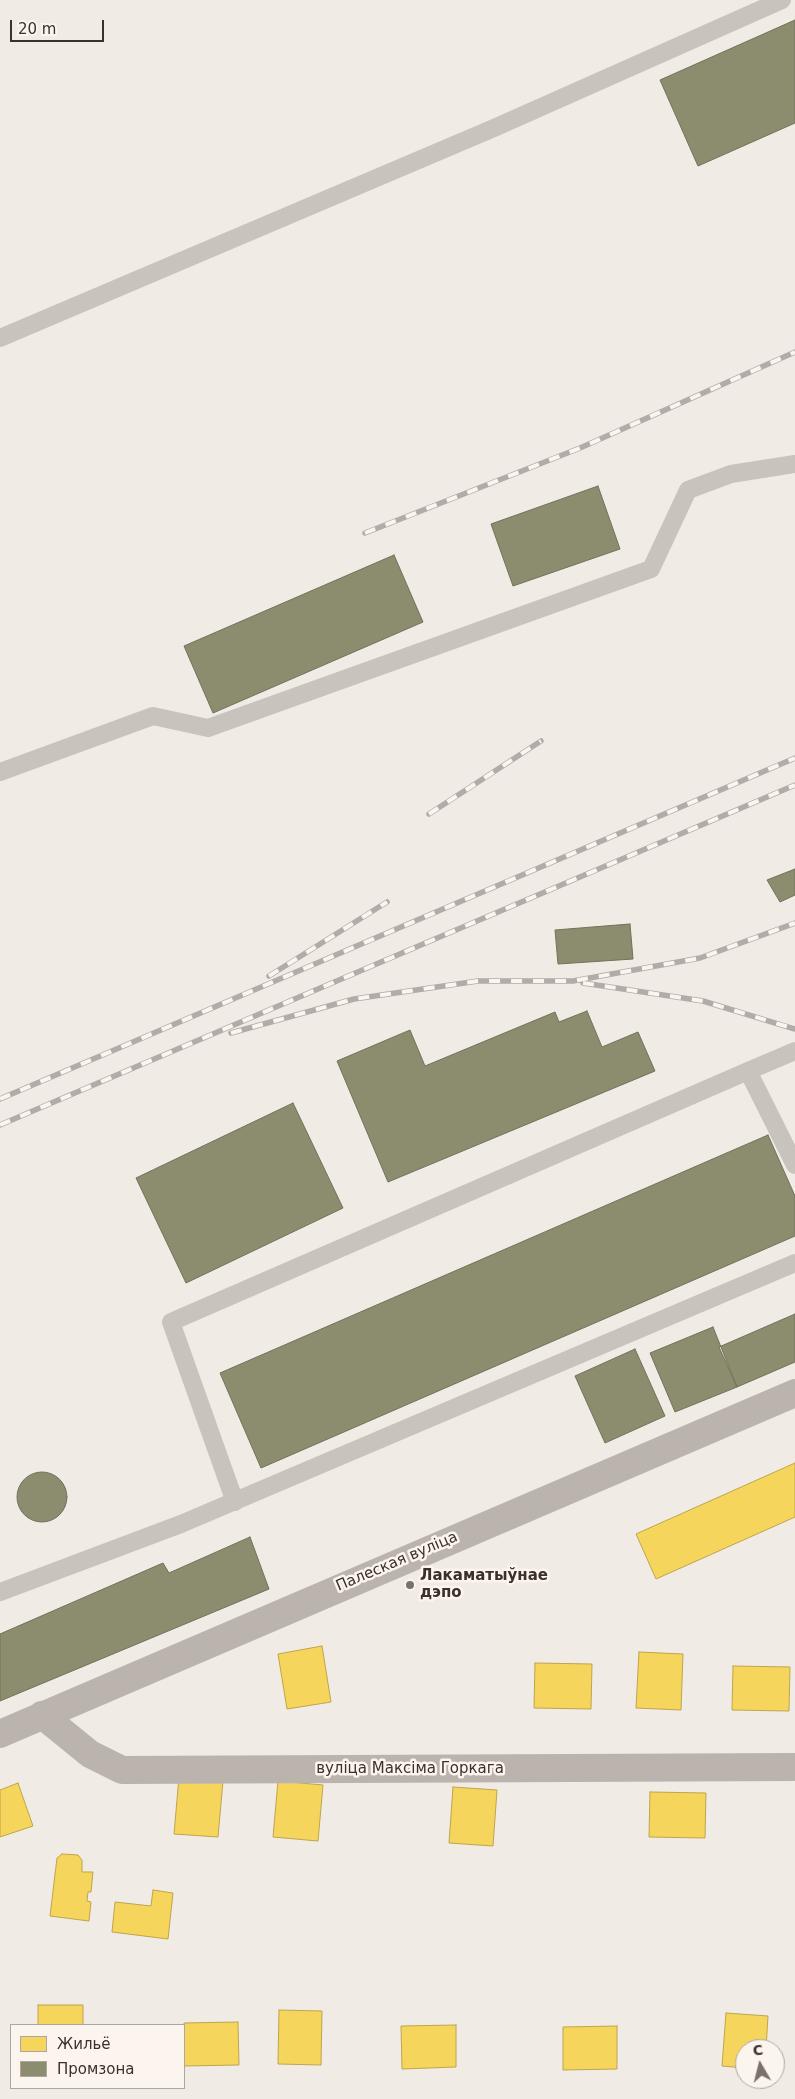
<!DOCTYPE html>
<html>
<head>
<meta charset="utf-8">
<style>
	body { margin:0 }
	#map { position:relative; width:795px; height:2099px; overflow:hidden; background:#f0ebe5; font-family:"DejaVu Sans",sans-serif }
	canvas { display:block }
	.legend { position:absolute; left:10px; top:2024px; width:175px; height:65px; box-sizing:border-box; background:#fbf5ee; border:1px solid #aea6a0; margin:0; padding:6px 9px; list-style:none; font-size:15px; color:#3b302b }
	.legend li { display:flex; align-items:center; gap:10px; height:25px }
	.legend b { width:25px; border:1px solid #aea6a0 }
	.north { position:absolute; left:735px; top:2039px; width:50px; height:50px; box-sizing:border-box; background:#fbf5ee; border:1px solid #aea6a0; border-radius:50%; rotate:352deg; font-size:14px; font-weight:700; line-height:20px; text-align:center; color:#3b302b }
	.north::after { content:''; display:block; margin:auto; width:18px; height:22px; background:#7a716c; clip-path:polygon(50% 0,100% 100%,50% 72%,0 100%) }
	.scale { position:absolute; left:10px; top:20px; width:94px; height:22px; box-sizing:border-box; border:2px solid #3b302b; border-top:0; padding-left:6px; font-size:15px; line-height:18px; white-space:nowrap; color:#3b302b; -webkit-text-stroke:4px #fbf5ee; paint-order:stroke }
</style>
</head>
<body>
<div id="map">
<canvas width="795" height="2099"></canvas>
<ul class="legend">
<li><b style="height:14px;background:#f6d55c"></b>Жильё</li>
<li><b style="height:14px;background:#8c8c6e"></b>Промзона</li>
</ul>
<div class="north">С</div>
<div class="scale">20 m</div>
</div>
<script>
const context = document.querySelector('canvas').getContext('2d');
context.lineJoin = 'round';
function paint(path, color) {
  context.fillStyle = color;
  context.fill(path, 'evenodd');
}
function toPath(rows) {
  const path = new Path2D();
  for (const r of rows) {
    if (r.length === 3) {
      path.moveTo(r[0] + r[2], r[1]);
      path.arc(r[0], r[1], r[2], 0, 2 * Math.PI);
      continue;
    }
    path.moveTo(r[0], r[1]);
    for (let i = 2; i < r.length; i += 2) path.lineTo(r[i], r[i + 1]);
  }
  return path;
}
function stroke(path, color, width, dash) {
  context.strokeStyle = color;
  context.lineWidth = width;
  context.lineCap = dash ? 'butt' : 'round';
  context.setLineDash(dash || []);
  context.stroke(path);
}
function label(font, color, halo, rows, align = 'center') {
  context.font = font + ' "DejaVu Sans",sans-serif';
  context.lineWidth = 5;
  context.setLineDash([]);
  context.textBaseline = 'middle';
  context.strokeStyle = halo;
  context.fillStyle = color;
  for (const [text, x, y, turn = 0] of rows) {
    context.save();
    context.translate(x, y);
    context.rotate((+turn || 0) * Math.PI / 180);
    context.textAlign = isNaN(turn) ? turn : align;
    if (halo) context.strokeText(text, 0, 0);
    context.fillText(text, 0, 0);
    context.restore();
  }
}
const homes = toPath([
	[795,1463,795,1517,656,1579,636,1534,795,1463],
	[322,1646,331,1702,287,1709,278,1654,322,1646],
	[639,1652,683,1654,681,1710,636,1708,639,1652],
	[535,1663,592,1664,591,1709,534,1708,535,1663],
	[733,1666,790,1667,789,1711,732,1710,733,1666],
	[179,1777,223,1781,218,1837,174,1834,179,1777],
	[278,1781,323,1785,318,1841,273,1837,278,1781],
	[18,1783,33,1826,0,1837,0,1790,18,1783],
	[453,1787,497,1790,493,1846,449,1843,453,1787],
	[650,1792,706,1793,705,1838,649,1837,650,1792],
	[62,1854,78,1855,82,1860,82,1872,93,1872,91,1892,88,1892,87,1901,91,1902,89,1921,50,1916,57,1858,62,1854],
	[153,1890,173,1893,168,1939,112,1932,115,1902,151,1906,153,1890],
	[38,2005,83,2005,83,2025,38,2025,38,2005],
	[279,2010,322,2011,321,2065,278,2064,279,2010],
	[726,2013,768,2016,766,2049,745,2049,745,2068,722,2066,726,2013],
	[238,2022,239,2065,184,2066,184,2023,238,2022],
	[456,2025,456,2067,402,2069,401,2026,456,2025],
	[617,2026,617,2069,563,2070,563,2027,617,2026]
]);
paint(homes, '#f6d55c');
stroke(homes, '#bea44d', 1);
const industry = toPath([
	[795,20,795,123,698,166,660,80,795,20],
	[598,486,620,549,513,586,491,524,598,486],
	[394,555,423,622,213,713,184,646,394,555],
	[795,869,795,895,780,902,767,880,795,869],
	[630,924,633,959,558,964,555,930,630,924],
	[587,1011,602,1047,638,1032,655,1071,388,1182,337,1061,410,1030,425,1066,555,1012,559,1022,587,1011],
	[293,1103,343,1208,186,1283,136,1178,293,1103],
	[768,1135,795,1196,795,1236,261,1468,220,1373,768,1135],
	[795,1314,795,1362,737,1387,719,1347,795,1314],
	[713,1327,737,1387,675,1412,650,1353,713,1327],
	[635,1349,665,1416,605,1443,575,1376,635,1349],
	[42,1497,25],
	[250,1537,269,1589,0,1701,0,1634,163,1563,169,1573,250,1537]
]);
paint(industry, '#8c8c6e');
stroke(industry, '#74705a', 1);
stroke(toPath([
	[0,338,494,128,782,0],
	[0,772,153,716,208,728,651,569,688,490,731,474,795,464],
	[748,1071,795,1051],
	[235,1502,171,1322,748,1071,795,1165],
	[0,1592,181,1524,795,1263]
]), '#c9c3be', 18);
stroke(toPath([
	[42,1715,90,1754,122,1770,795,1767],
	[0,1734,795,1393]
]), '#bab3ae', 28);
const rail = toPath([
	[365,533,580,448,795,352],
	[429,814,541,741],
	[269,976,387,902],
	[583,983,703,1001,795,1029],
	[231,1033,354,999,478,981,573,981,700,958,795,923],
	[0,1099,795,758],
	[0,1125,795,785]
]);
stroke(rail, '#b1aca8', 5.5);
stroke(rail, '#fbf5ee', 4, [11]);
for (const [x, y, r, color] of [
	[410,1585,5,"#7a716c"]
]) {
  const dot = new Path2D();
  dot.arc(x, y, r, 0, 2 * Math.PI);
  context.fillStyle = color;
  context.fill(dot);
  stroke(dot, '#fbf5ee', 2);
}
label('15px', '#3b302b', '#fbf5ee', [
	["Палеская вуліца",397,1562,-23],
	["вуліца Максіма Горкага",410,1769]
]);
label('bold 15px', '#3b302b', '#fbf5ee', [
	["Лакаматыўнае",420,1576],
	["дэпо",420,1593]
], 'left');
</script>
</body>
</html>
